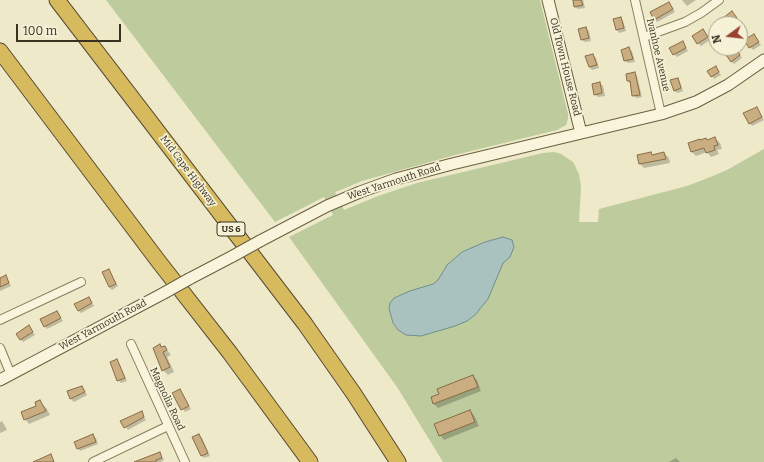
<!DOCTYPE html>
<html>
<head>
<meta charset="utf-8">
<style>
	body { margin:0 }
	#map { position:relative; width:764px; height:462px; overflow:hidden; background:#ede9c9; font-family:Bitter,serif }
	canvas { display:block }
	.north { position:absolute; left:708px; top:16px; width:40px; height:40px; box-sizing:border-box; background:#f5f2d8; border:1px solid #aaa58f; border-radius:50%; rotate:255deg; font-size:11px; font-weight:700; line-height:16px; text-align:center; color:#3a3221 }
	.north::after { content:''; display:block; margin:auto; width:14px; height:18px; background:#964330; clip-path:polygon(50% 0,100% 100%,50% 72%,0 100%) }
	.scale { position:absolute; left:16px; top:24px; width:105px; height:18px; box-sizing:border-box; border:2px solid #3a3221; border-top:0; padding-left:5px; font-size:12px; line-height:14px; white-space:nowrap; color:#3a3221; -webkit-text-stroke:3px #f5f2d8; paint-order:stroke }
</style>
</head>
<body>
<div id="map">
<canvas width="764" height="462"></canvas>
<div class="north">N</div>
<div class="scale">100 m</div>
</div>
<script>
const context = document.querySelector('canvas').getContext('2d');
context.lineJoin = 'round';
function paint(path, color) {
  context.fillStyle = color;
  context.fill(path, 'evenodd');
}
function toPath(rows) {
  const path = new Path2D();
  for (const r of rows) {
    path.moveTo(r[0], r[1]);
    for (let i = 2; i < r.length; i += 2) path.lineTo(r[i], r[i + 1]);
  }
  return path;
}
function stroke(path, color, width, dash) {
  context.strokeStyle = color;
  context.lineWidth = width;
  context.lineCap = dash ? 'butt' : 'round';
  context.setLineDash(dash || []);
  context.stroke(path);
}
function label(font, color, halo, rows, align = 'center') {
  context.font = font + ' Bitter,serif';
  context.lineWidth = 3.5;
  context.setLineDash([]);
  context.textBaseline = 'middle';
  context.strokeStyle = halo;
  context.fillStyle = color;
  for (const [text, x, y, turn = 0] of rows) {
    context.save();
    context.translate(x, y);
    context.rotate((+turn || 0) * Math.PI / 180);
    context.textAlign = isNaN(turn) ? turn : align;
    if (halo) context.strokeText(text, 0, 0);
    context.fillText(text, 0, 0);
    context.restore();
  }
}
paint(toPath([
	[106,0,540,0,568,114,568,119,566,125,557,130,455,155,362,181,343,189,335,192,344,210,378,196,417,183,543,153,554,152,561,154,573,162,579,174,581,187,579,222,598,222,599,209,687,186,703,180,727,170,764,149,764,462,443,462,397,387,289,237,333,215,324,197,275,222]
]), '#bdcb9d');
const water = toPath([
	[503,237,512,240,514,247,510,257,503,263,488,299,475,315,467,321,455,326,421,336,406,335,398,330,393,323,389,308,390,303,394,298,410,291,433,284,438,280,447,265,462,252,485,242,503,237]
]);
paint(water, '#a9c2bf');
stroke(water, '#70908e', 1);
paint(toPath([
	[574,0,583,0,585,8,578,9,575,7],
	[682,0,696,0,687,6],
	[669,3,675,12,657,22,654,19],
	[734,15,739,21,735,24,728,24,724,18],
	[620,18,623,21,626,31,619,33,617,30],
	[586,28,589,31,591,41,585,42,582,40],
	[705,33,710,40,701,46,698,43],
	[754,35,761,45,753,50,750,47],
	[682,42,688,51,677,57,674,54],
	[629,49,632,51,635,62,628,63,625,61],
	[739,53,742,58,734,64,731,61],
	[593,55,596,58,599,68,592,70,589,67],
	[715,67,721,75,714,79,712,76],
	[635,73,637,76,642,97,636,98,633,95,631,84,628,81],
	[678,79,680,82,683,91,677,93,674,90],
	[600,83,603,86,605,96,598,97,595,94],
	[757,108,764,120,752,126,750,123],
	[715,138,720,143,722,149,717,150,719,154,711,157,707,152,696,156,692,152,707,141],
	[651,153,653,156,664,153,669,158,670,163,644,168,640,164,638,156],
	[109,270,118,286,112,290,109,287],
	[5,276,11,286,0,291,0,279],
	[89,298,94,306,81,313,78,310],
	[57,312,63,321,47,329,45,326],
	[29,326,35,335,23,342,20,339],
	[160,346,162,348,165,347,171,355,167,357,174,372,168,375,163,370],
	[117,360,119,363,127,381,121,383,118,380],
	[473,376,477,380,481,391,438,408,434,404,432,398,441,394],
	[82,387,87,395,74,402,71,399,68,392],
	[179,390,191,409,185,412,173,393],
	[39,401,47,409,50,415,29,424,25,419,38,406],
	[470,411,474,415,479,426,444,440,440,435],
	[141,413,146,420,128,430,122,421],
	[2,421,4,424,7,430,0,433,0,422],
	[199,435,202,438,210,456,204,458,202,456],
	[93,436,96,438,98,444,80,451,78,448],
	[160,453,164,460,161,462,140,462],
	[676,458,680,462,669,462]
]), '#0003');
const building = toPath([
	[573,0,581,0,583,5,574,7,573,0],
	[669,2,673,9,654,20,650,12,669,2],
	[732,11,737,18,727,24,723,18,732,11],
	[621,17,624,28,616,30,613,19,621,17],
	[586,27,589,38,581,40,578,29,586,27],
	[703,29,708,37,697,44,692,36,703,29],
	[754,34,759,42,749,48,744,40,754,34],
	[683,41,686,48,673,55,669,48,683,41],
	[629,47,633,59,624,61,621,50,629,47],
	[728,48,736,48,740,55,731,62,726,55,731,52,728,48],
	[593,54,597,65,589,67,585,56,593,54],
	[716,66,719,72,711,77,707,71,716,66],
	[635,72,640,95,632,96,630,81,627,81,626,74,635,72],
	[678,78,681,88,674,91,670,80,678,78],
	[600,82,602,93,594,95,592,84,600,82],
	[757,107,762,117,749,124,743,113,757,107],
	[715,137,718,145,714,146,715,150,706,153,704,148,691,152,688,143,700,139,700,140,706,138,707,140,715,137],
	[651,152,652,155,664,152,666,159,639,164,637,155,651,152],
	[109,269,116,284,109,287,102,272,109,269],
	[6,275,9,283,0,287,0,278,6,275],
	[89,297,92,303,78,311,74,304,89,297],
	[57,311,61,318,44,327,40,319,57,311],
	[29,325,33,332,20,340,16,334,29,325],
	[160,344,161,347,165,346,167,350,163,352,170,367,162,371,153,348,160,344],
	[117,359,125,378,117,381,110,362,117,359],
	[473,375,478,387,433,404,431,397,439,394,437,389,473,375],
	[82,386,85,392,70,399,67,391,82,386],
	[180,389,189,406,181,410,172,393,180,389],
	[40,400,46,411,24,420,21,412,36,406,35,402,40,400],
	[470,410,475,422,439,436,434,424,470,410],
	[142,411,144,417,124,428,120,421,142,411],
	[93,434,96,442,77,449,74,442,93,434],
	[199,434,208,453,201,456,192,437,199,434],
	[160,452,162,458,156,460,156,462,134,462,160,452],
	[51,454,54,462,33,462,51,454]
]);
paint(building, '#caad80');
stroke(building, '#886c45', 1);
const street = toPath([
	[635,0,661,114],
	[644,37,685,22,701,13,719,0],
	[0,320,81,282],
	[131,344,185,462],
	[0,348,11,375],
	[93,462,168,426]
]);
const secondary = toPath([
	[548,0,581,133],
	[260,241,327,206,360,192,396,179,452,164,661,114,696,102,728,85,764,60],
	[189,279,233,256],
	[0,380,164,293]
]);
const highway = toPath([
	[57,0,305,324,354,394,398,462],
	[0,51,159,262,230,353,310,462]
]);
stroke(street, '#897d5e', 10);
stroke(secondary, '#6b5e41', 13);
stroke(highway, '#574a32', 17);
stroke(street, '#f8f5dc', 8);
stroke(secondary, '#f8f5dc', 11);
stroke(highway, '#d8ba5e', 15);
const secondaryBridge = toPath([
	[233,256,260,241],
	[164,293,189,279]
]);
stroke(secondaryBridge, '#6b5e41', 13, []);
stroke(secondaryBridge, '#f8f5dc', 11);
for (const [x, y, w] of [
	[231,229,28]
]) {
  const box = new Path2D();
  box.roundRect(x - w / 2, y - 7, w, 14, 3);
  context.fillStyle = '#f5f2d8';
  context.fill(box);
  stroke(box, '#3a3221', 1);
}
label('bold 9px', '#3a3221', null, [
	["US 6",231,229]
]);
label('10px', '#3a3221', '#f5f2d8', [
	["Ivanhoe Avenue",658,55,77],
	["Old Town House Road",565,67,76],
	["Mid Cape Highway",188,171,53],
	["West Yarmouth Road",394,182,-18],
	["West Yarmouth Road",103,325,-28],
	["Magnolia Road",167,399,65]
]);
</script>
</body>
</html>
